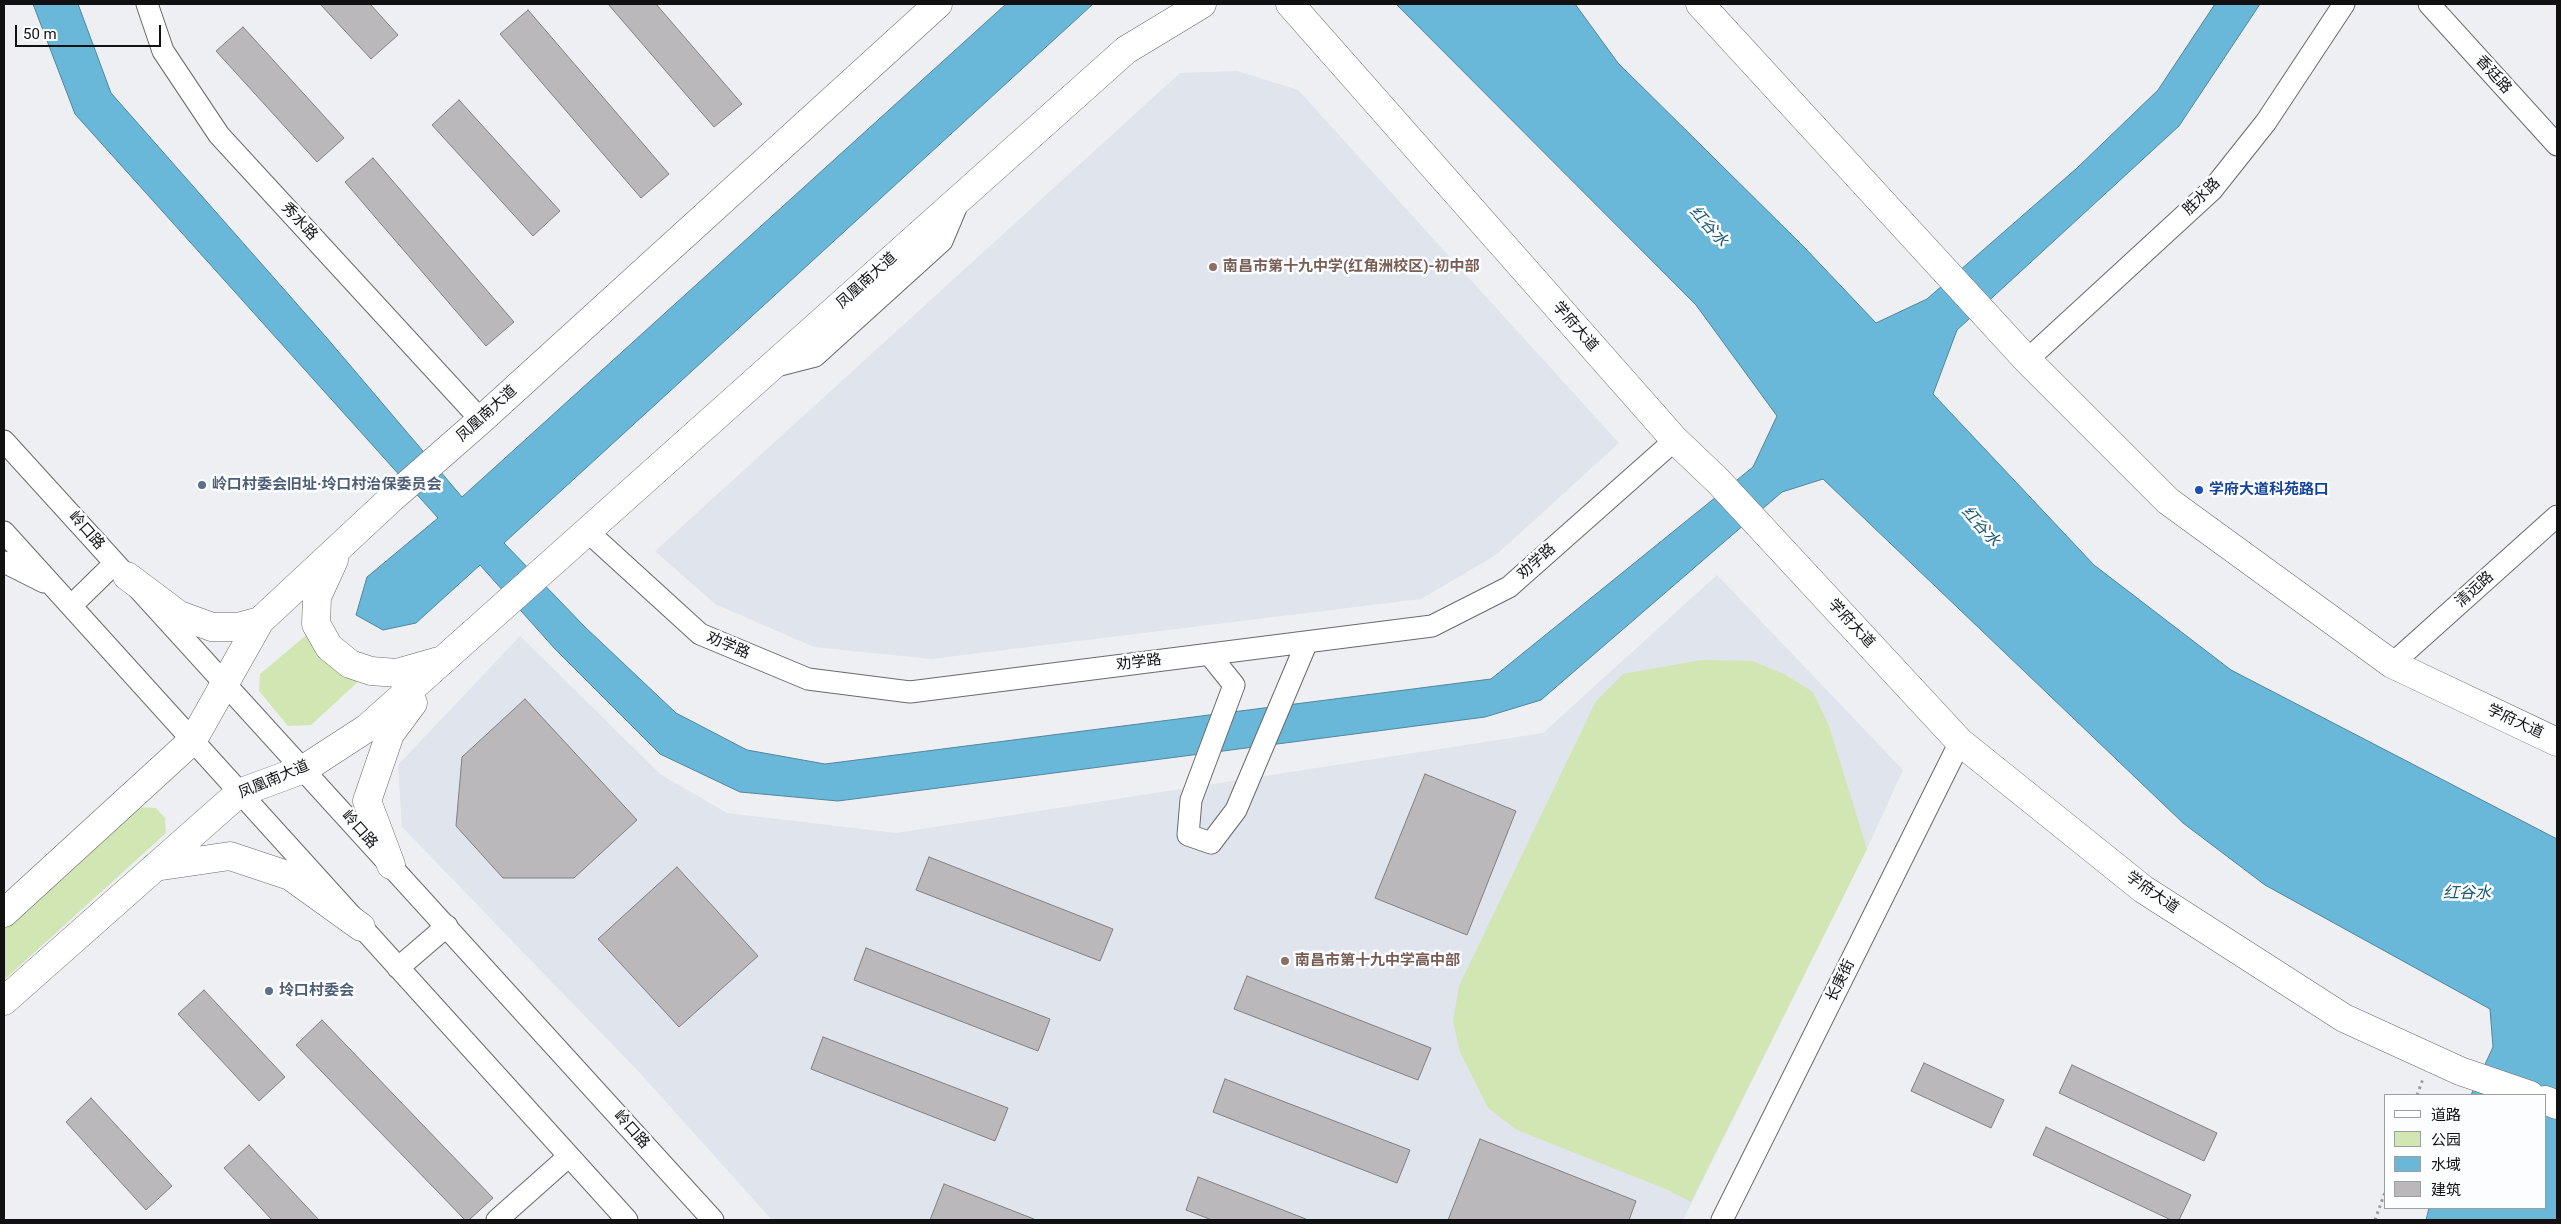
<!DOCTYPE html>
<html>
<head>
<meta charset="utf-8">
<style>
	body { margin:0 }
	#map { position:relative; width:2561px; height:1224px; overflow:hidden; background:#eeeff2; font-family:Roboto,"Noto Sans SC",sans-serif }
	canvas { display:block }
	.frame { position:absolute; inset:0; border:5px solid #111112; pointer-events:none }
	.legend { position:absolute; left:2384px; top:1094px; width:162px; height:115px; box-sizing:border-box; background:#fbfdff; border:1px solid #9d9fa0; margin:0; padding:6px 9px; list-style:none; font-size:15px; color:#111112 }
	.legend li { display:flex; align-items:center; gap:10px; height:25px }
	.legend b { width:25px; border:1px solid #9d9fa0 }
	.scale { position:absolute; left:15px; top:25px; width:146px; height:22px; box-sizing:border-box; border:2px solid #111112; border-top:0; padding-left:6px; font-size:15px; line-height:18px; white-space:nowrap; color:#111112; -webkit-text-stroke:4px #fbfdff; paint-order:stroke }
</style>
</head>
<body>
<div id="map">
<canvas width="2561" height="1224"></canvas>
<div class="frame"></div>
<ul class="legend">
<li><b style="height:6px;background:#fff"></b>道路</li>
<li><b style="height:14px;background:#d2e6b3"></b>公园</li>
<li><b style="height:14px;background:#6ab8d9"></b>水域</li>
<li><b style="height:14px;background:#bab8ba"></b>建筑</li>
</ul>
<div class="scale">50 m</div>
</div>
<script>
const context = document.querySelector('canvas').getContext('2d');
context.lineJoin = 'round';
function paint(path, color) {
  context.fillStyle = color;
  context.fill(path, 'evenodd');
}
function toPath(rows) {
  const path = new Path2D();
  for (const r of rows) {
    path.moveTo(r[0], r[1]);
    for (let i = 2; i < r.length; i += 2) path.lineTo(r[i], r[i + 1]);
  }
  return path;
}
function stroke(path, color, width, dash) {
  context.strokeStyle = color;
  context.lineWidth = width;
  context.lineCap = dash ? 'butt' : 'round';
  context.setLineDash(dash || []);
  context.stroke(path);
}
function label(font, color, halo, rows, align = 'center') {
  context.font = font + ' Roboto,"Noto Sans SC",sans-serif';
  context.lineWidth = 5;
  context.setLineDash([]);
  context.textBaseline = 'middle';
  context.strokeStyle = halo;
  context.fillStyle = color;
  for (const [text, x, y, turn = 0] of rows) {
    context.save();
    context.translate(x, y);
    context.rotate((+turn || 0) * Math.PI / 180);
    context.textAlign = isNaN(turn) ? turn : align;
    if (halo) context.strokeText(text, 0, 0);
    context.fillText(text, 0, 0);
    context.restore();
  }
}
paint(toPath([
	[1237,71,1298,90,1619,443,1496,555,1421,599,931,659,814,647,715,604,655,551,1180,73],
	[1717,575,1903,770,1867,849,1683,1220,772,1220,640,1073,402,827,398,765,520,636,660,774,727,813,896,833,1543,733]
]), '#dfe4ed');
paint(toPath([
	[310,632,359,681,311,725,288,726,259,691,260,674],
	[1701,660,1752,661,1784,674,1813,692,1829,726,1867,849,1691,1202,1668,1190,1517,1130,1488,1108,1460,1052,1453,1021,1459,986,1596,701,1623,674],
	[135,807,156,808,165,818,166,833,4,980,4,927]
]), '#d2e6b3');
const water = toPath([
	[33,4,78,4,111,93,326,337,462,497,1006,4,1093,4,504,543,585,627,676,713,747,750,825,764,1491,679,1753,467,1777,416,1696,305,1396,4,1575,4,1618,63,1804,247,1876,323,1927,299,2077,168,2158,90,2215,4,2260,4,2179,126,1957,330,1933,394,2094,565,2231,670,2557,839,2557,1220,2426,1220,2429,1208,2545,1208,2545,1095,2471,1095,2493,1047,2490,1009,2265,885,2183,823,1823,479,1782,492,1541,700,1485,717,838,801,740,792,660,754,555,649,480,565,416,623,383,630,356,615,367,577,438,518,75,114,33,4]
]);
paint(water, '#6ab8d9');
stroke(water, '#4f869d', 1);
const building = toPath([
	[320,4,370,4,398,35,371,59,320,4],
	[608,4,656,4,742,104,714,127,608,4],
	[528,10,669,174,641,198,500,34,528,10],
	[243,27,344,138,317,162,216,51,243,27],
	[459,100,560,211,533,236,432,125,459,100],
	[373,158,514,322,486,346,345,182,373,158],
	[525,699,637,820,574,878,503,878,456,826,462,757,525,699],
	[1425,774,1516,811,1467,935,1375,898,1425,774],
	[929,857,1113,929,1100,961,916,890,929,857],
	[677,867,758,956,679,1027,598,939,677,867],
	[866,948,1050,1019,1038,1051,854,980,866,948],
	[1247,976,1431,1048,1418,1080,1234,1009,1247,976],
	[204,990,285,1077,259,1101,178,1014,204,990],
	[322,1020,493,1198,469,1220,465,1220,296,1045,322,1020],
	[823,1037,1008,1108,995,1141,811,1069,823,1037],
	[1924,1063,2004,1100,1991,1128,1911,1091,1924,1063],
	[2072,1065,2217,1133,2204,1161,2059,1093,2072,1065],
	[1225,1079,1410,1150,1397,1183,1213,1112,1225,1079],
	[91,1098,172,1186,146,1210,66,1122,91,1098],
	[2046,1127,2191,1195,2179,1220,2171,1220,2033,1155,2046,1127],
	[1480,1139,1636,1201,1629,1220,1448,1220,1480,1139],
	[249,1145,319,1220,272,1220,224,1168,249,1145],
	[1198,1177,1306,1219,1306,1220,1212,1220,1186,1210,1198,1177],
	[944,1184,1034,1219,1033,1220,930,1220,944,1184]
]);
paint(building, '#bab8ba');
stroke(building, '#828082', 1);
const minor = toPath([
	[147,4,163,51,219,135,481,420],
	[2429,4,2557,145],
	[2027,360,2212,190,2266,122,2344,4],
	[772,367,815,356,942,241,958,203],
	[4,441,713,1220],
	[587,531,700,634,808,679,910,692,1432,626,1509,587,1675,440],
	[4,532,627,1220],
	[4,562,44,582],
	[71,606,115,563],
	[1209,654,1234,685,1191,800,1188,835,1211,843,1236,810,1307,642],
	[2392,664,2557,516],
	[398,968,447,926],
	[497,1220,569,1156],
	[1722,1220,1960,742]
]);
const major = toPath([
	[1290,4,1675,440,1718,481,1960,742,2143,889,2344,1018,2460,1071,2530,1095],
	[1700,4,2027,360,2168,501,2392,664,2557,742],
	[334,560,317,597,316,624,329,647,350,664,371,671,397,673,439,661],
	[127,576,179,615,212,627,238,627,260,621],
	[391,865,367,801,390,734,413,703],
	[155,867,230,856,290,876,361,927],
	[4,913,193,740,260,621,392,498,481,420,938,4],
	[4,1001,239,793,304,769,367,728,1126,50,1202,4],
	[2545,1100,2557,1105]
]);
stroke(minor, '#686a6c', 23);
stroke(major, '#686a6c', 29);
stroke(toPath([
	[2417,1095,2423,1079],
	[2375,1220,2385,1192]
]), '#9a9a9d', 3, [2.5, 4]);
stroke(minor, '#fff', 21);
stroke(major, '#fff', 28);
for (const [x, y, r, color] of [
	[1213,267,5,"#8d6e63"],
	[202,485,5,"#5c6f8a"],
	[2199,490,5,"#1a4fb4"],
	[1285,961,5,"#8d6e63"],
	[269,991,5,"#5c6f8a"]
]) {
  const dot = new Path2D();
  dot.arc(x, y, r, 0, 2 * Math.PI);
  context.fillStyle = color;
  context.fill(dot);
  stroke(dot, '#fbfdff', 2);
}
label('15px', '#111112', '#fbfdff', [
	["香廷路",2493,75,48],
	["胜水路",2202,197,-45],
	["秀水路",299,222,47],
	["凤凰南大道",867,281,-42],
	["学府大道",1575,327,49],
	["凤凰南大道",487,414,-42],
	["岭口路",86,531,48],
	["劝学路",1537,562,-42],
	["清远路",2475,590,-42],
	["学府大道",1851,624,47],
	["劝学路",728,646,23],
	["劝学路",1139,663,-7],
	["学府大道",2515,722,25],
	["凤凰南大道",274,780,-23],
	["岭口路",359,830,48],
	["学府大道",2152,893,35],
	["长庚街",1841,981,-64],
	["岭口路",631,1130,48]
]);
label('bold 15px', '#785e54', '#fbfdff', [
	["南昌市第十九中学(红角洲校区)-初中部",1223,267],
	["南昌市第十九中学高中部",1295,961]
], 'left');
label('bold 15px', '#4e5e75', '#fbfdff', [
	["岭口村委会旧址·坽口村治保委员会",212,485],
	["坽口村委会",279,991]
], 'left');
label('bold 15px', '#164399', '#fbfdff', [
	["学府大道科苑路口",2209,490]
], 'left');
label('italic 16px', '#1c5a71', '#fbfdff', [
	["红谷水",1708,227,48],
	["红谷水",1980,527,48],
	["红谷水",2467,894]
]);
</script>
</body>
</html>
